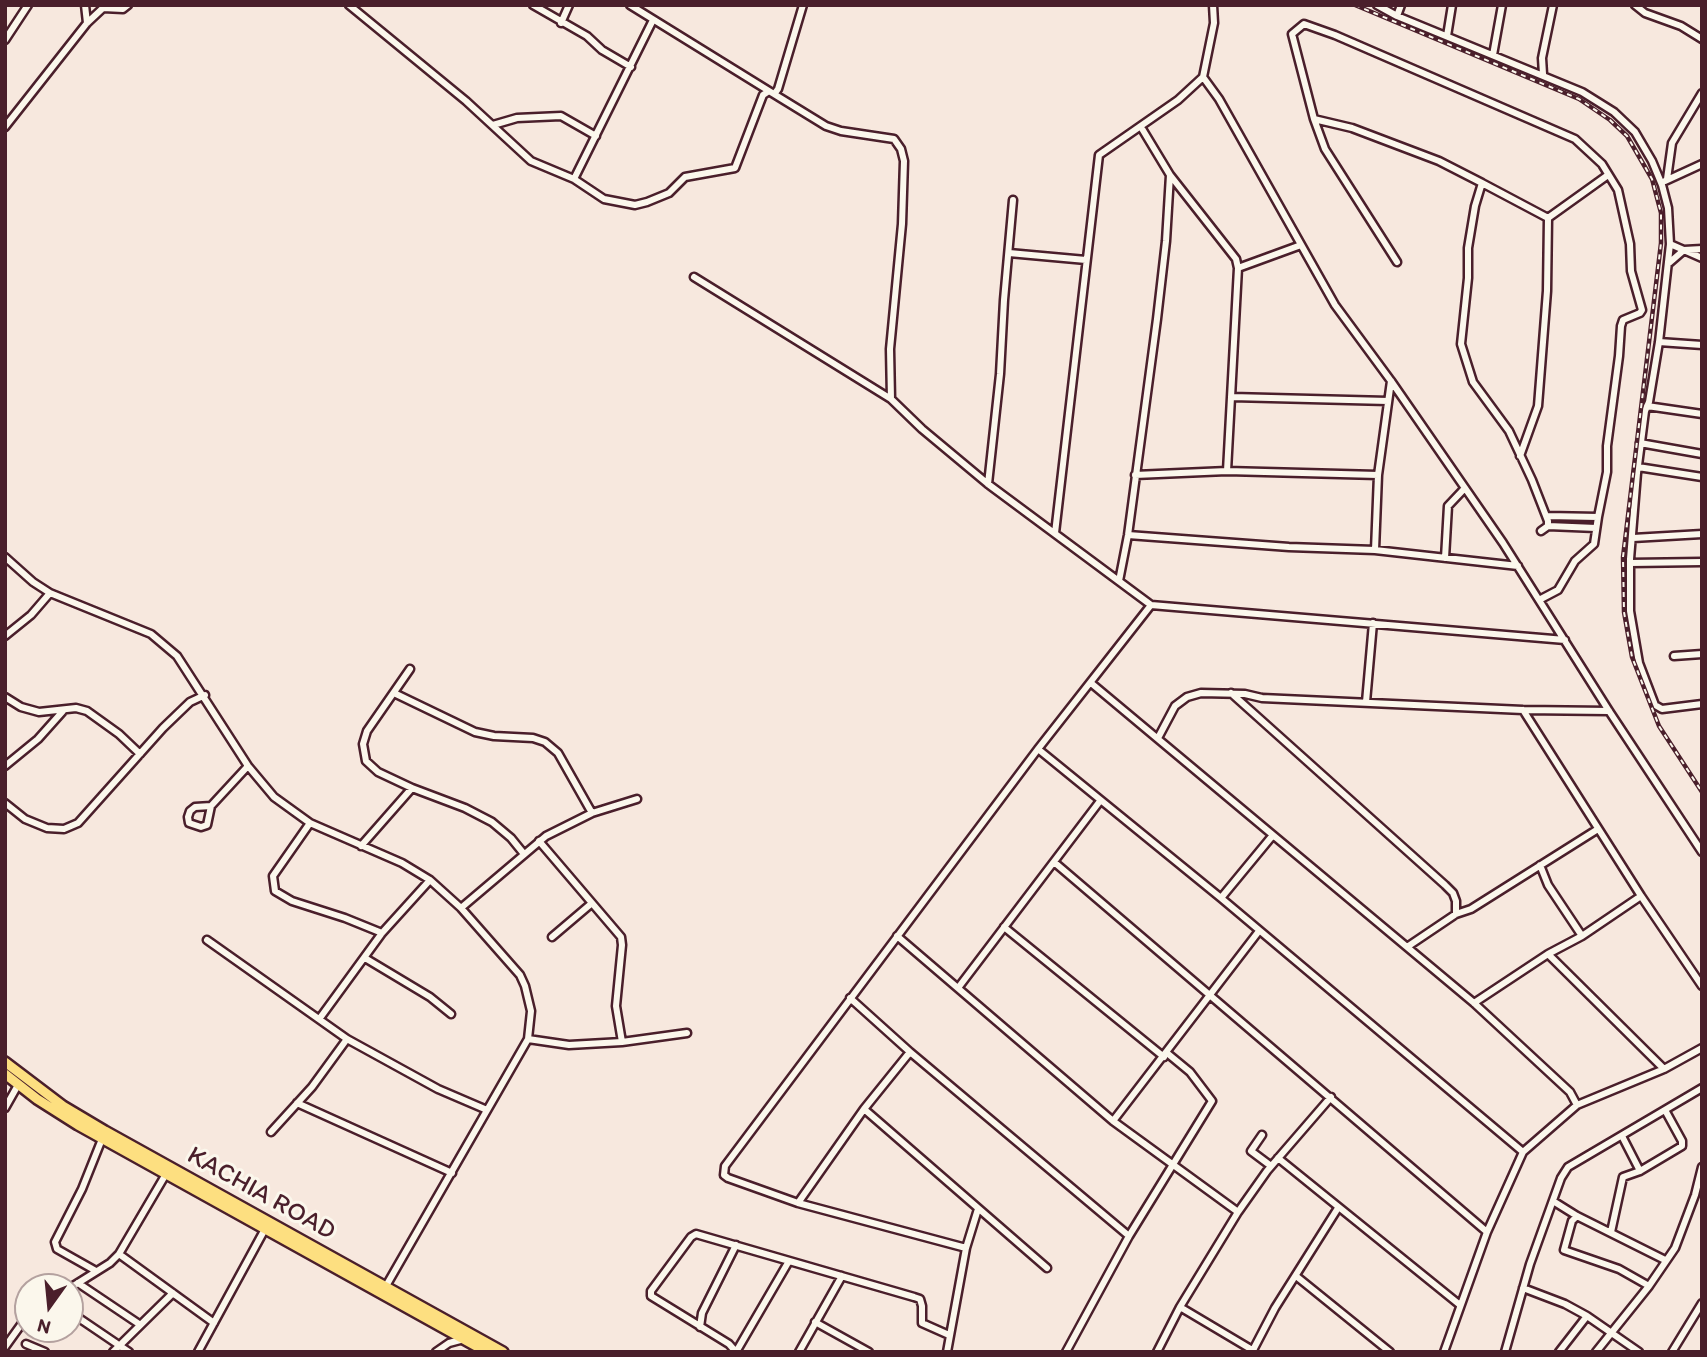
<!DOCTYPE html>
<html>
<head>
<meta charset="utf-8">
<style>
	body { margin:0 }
	#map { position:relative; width:1707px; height:1357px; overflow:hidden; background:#f7e8de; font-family:Itim,sans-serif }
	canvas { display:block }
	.frame { position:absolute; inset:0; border:7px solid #4a1f2b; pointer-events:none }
	.north { position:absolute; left:14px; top:1273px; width:70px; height:70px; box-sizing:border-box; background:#fbf7ec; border:2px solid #b4a19f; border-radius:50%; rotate:195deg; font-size:19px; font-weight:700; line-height:28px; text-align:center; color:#4a1f2b }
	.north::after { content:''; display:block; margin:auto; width:24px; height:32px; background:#4a1f2b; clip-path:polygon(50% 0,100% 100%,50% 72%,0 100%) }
</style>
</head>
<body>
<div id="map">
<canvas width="1707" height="1357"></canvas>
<div class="frame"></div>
<div class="north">N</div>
</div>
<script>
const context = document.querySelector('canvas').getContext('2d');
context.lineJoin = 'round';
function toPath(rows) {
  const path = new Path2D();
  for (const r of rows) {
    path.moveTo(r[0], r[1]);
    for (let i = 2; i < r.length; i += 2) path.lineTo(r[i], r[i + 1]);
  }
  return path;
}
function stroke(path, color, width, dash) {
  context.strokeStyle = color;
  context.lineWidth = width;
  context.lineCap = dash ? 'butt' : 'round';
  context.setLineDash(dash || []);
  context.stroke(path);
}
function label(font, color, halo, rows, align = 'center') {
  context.font = font + ' Itim,sans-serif';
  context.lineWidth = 6;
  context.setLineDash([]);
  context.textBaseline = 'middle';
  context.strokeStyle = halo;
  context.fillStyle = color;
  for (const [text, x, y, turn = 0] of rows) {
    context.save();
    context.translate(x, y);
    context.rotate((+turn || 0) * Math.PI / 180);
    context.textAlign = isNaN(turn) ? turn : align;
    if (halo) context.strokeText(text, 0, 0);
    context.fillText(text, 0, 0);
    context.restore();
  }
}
const minor = toPath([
	[85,5,87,23],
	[349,5,466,101,531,161,574,179,604,199,635,205,647,202,669,193,685,177,735,168,763,95,769,91,826,126,841,131,894,139,901,149,904,161,902,224,890,349,891,399,922,429,988,484,1151,605],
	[533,5,587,36,602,50,631,67],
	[630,5,769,91],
	[1377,5,1397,16,1582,92,1614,112,1635,132,1652,161,1662,185,1668,208,1670,244,1659,342,1649,402,1645,411,1637,473,1630,559,1630,611,1639,663,1655,705,1662,709,1702,704],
	[1635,5,1645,13,1681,26,1702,39],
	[1397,16,1401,5],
	[561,23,569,5],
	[1447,36,1452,5],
	[5,40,28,5],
	[1493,55,1502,5],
	[1543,74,1542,58,1553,5],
	[1203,77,1219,99,1335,305,1391,381,1503,543,1609,711,1702,852],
	[775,93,778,89,803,5],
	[1314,119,1325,149,1397,262],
	[493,125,517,118,561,116,596,136],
	[5,127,87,23,103,8,123,9,128,5],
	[1170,175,1236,259,1238,268,1227,471],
	[574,179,653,20],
	[1667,179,1672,143,1702,93],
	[1665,181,1702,164],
	[1482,183,1548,218],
	[1548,218,1608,175],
	[1670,244,1702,258],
	[1009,253,1086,260],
	[1669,263,1684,250,1702,249],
	[1238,268,1301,245],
	[694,277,891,399],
	[1659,342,1702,345],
	[1232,397,1388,401],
	[1647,406,1702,414],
	[1640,443,1702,454],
	[1520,456,1538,406,1547,291,1548,218],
	[1638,467,1702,477],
	[1135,475,1227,471,1378,475],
	[988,484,1000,374,1004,300,1013,200],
	[1548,526,1596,528],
	[1541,531,1548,526,1548,521,1532,480,1509,431,1473,382,1461,344,1468,278,1468,248,1475,206,1482,183,1439,161,1352,128,1314,119,1292,34,1304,24,1335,35,1575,139,1602,164,1618,190,1630,244,1631,271,1642,310,1640,313,1623,320,1621,326,1619,356,1607,446,1607,472,1598,517,1547,516],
	[1055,533,1099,155,1178,100,1203,77,1214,23,1213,5],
	[1128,535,1289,547,1375,550,1518,566],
	[1633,538,1702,534],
	[1375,550,1378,475,1391,381],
	[5,557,33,582,50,593,151,634,177,656,248,766,274,797,310,823,402,863,430,880,461,908,520,975,525,986,531,1011,528,1039,386,1286],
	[1445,558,1448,506,1465,488],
	[1630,563,1702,562],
	[1119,581,1128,535,1157,319,1166,241,1170,175,1141,127],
	[1539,600,1558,590,1575,561,1594,544,1598,517],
	[5,636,31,615,50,593],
	[1674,656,1702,654],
	[410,669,367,731,363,744,366,761,378,772,412,788,465,808,492,822,511,838,524,854],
	[1091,683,1474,1003,1570,1092,1577,1105],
	[394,693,475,732,494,736,533,738,545,742,558,753,592,813],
	[1231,693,1445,885,1453,893,1456,901,1456,914],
	[5,697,21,707,39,712,76,708,87,711,119,734,140,754],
	[1366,702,1373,623],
	[1523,710,1641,896,1702,986],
	[1158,738,1175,706,1187,697,1201,693,1245,694,1262,698,1523,710,1609,711],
	[1038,749,1221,898,1523,1152],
	[5,766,38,739,63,711],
	[5,803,25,819,47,828,64,829,78,823,163,728,190,702,205,695],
	[211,806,195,807,190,811,188,817,189,823,201,827,207,825,211,806,248,766],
	[310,823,273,876,275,891,292,901,345,918,382,933],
	[539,841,621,937,622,945,616,1006,622,1042],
	[361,846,412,788],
	[1054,862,1487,1232],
	[1540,865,1548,885,1582,936],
	[1221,898,1273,835],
	[461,908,546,836,592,813,637,799],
	[1004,927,1164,1057],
	[897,936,1113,1121,1238,1212],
	[552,937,592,903],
	[207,940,347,1039,438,1089,487,1110],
	[1407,947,1456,914,1471,909,1598,829],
	[1548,954,1664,1069],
	[365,958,430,997,451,1014],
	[958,988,1100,801],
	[850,998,910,1052,1129,1236,1212,1101,1190,1072,1167,1053],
	[1474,1003,1548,954,1582,936,1641,896],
	[320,1018,382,933,430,880],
	[528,1039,569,1045,622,1042,687,1033],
	[297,1103,452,1173],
	[5,1108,18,1085],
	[864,1109,1047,1268],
	[1113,1121,1259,931],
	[271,1132,312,1087,347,1039],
	[1262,1135,1251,1151,1271,1166],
	[1622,1136,1640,1171],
	[1278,1158,1460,1305],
	[1553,1201,1577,1216,1665,1260],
	[798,1203,864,1109,910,1052],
	[1577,1216,1572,1221,1564,1250,1619,1269,1649,1286],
	[1611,1232,1623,1177,1640,1171,1682,1146,1682,1141,1665,1110],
	[966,1248,978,1209],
	[119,1254,214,1323],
	[96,1271,57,1249,55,1242,82,1189,102,1139],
	[1296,1276,1390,1352],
	[78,1283,139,1324],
	[70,1288,110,1263,119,1254,166,1174],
	[1523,1288,1565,1304,1587,1316,1639,1352],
	[1180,1307,1254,1351],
	[70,1312,129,1352],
	[815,1322,869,1352],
	[700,1327,702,1313,736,1245],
	[26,1344,45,1352],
	[5,1347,28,1315],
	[113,1352,173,1293],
	[198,1352,265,1229],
	[436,1352,449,1343,464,1339],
	[736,1352,729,1344,651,1296,651,1291,691,1237,696,1234,914,1297,920,1299,922,1306,922,1323,949,1335],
	[736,1352,789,1261],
	[799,1352,842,1276],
	[947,1352,966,1248,798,1203,728,1178,724,1175,725,1166,1038,749,1151,605,1565,640],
	[1066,1352,1129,1236],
	[1157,1352,1180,1307,1238,1212,1267,1171,1331,1097],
	[1252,1352,1275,1308,1338,1208],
	[1444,1352,1487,1232,1523,1152,1577,1105,1664,1069,1702,1048],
	[1505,1352,1530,1264,1561,1178,1568,1167,1702,1088],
	[1559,1352,1587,1316],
	[1596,1352,1649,1286,1675,1248,1695,1195,1702,1167],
	[1672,1352,1702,1303]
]);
const highway = toPath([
	[5,1062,63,1106,105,1131,503,1352],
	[5,1074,37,1099,78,1125,487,1352]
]);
stroke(minor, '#4a1f2b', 11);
stroke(highway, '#4a1f2b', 14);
stroke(minor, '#fbf7ec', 6);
stroke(highway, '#fddf80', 9);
const rail = toPath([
	[1355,5,1579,99,1610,120,1627,136,1652,179,1661,213,1661,243,1623,557,1624,612,1632,657,1659,726,1702,792]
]);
stroke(rail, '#4a1f2b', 4.5);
stroke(rail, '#fbf7ec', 2, [5]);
label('26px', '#4a1f2b', '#fbf7ec', [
	["KACHIA ROAD",261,1194,29]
]);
</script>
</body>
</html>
